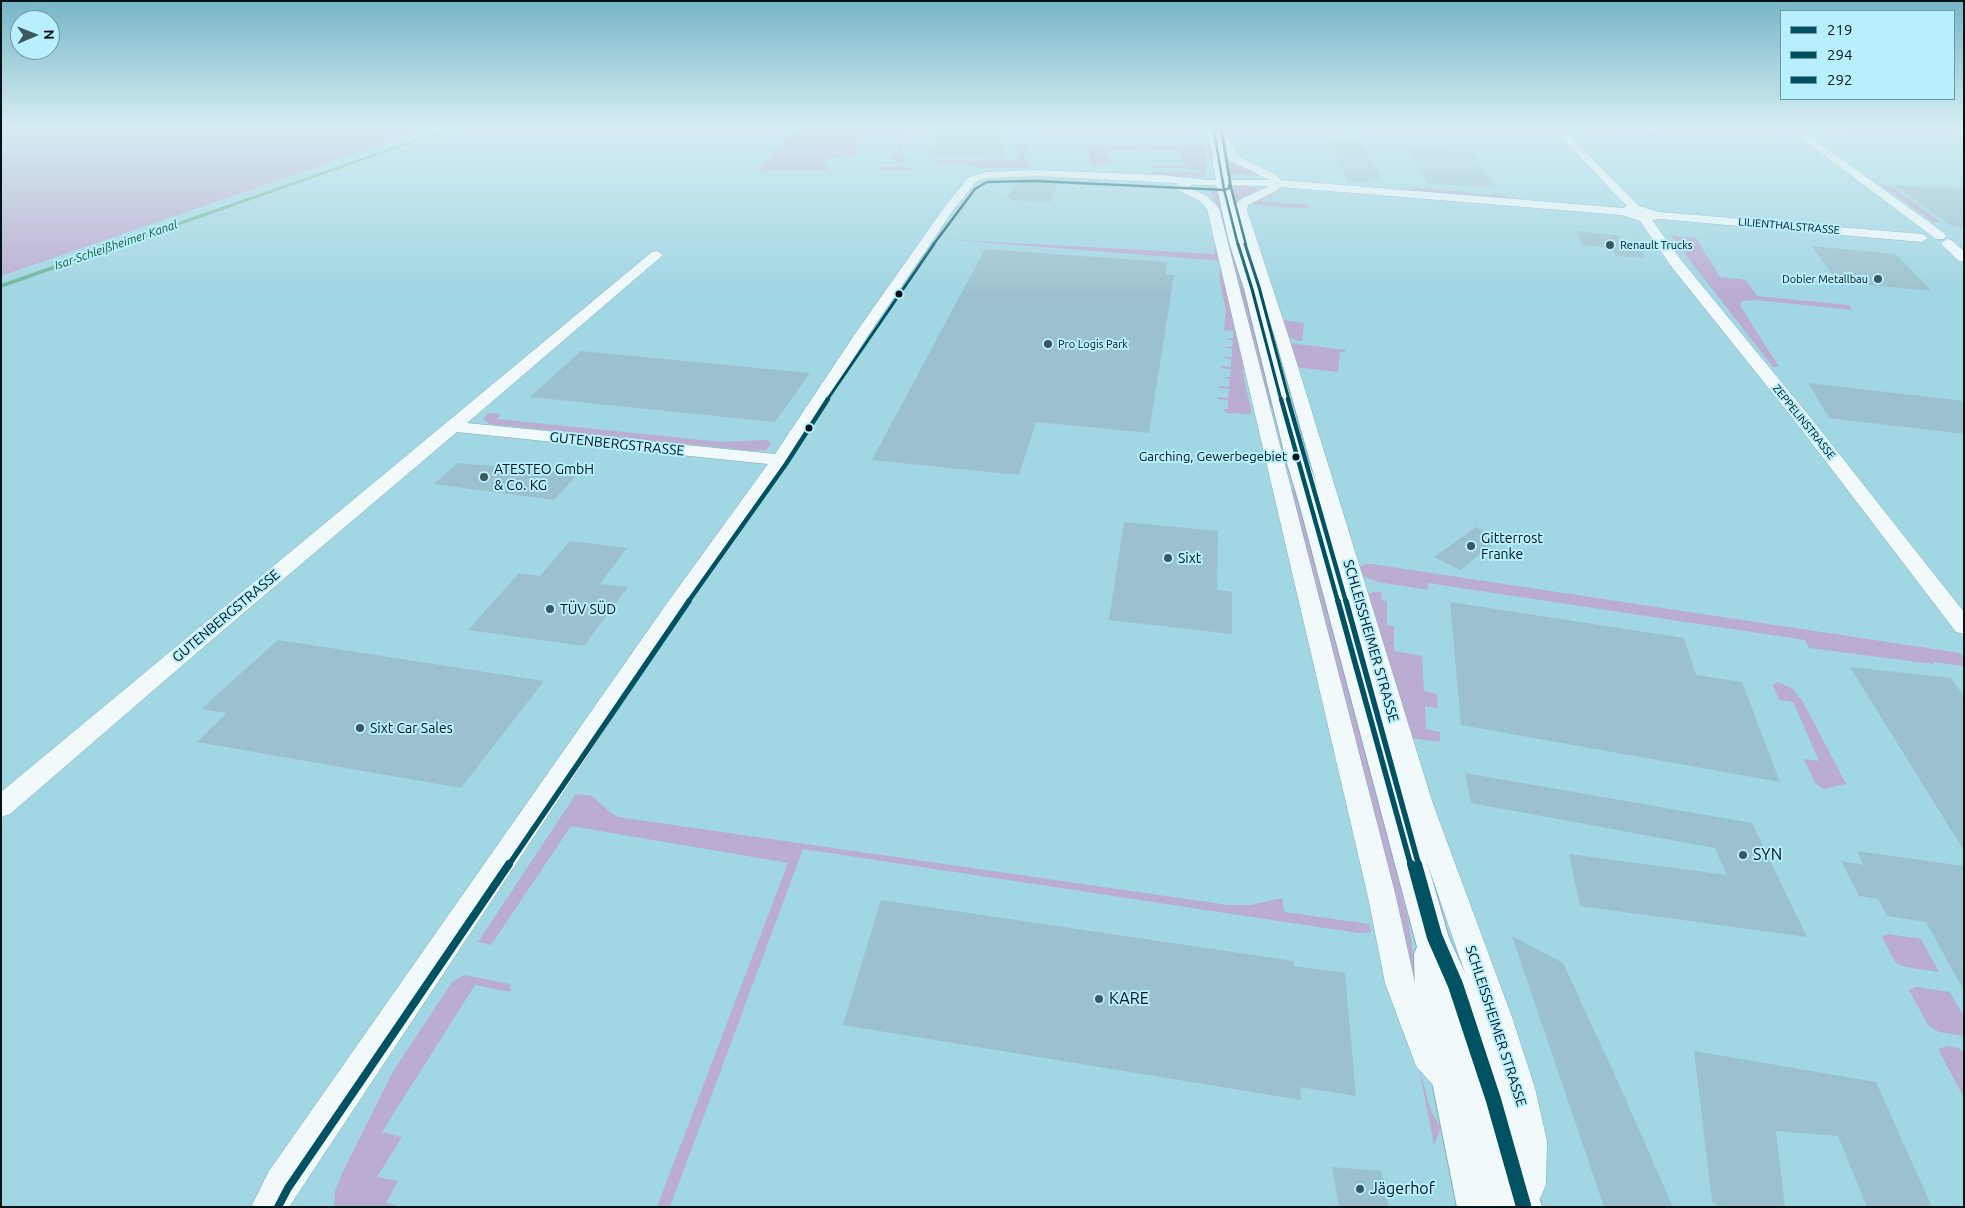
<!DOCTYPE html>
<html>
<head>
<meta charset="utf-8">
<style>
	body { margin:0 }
	#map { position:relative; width:1965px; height:1208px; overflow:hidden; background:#a1d6e3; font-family:Ubuntu,sans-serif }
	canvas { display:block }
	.frame { position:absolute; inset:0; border:2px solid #011419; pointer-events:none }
	.legend { position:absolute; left:1780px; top:10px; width:175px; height:90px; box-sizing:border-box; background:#b8effc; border:1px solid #6f97a1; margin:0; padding:6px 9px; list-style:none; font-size:15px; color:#011419 }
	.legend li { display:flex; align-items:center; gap:10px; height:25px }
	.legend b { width:25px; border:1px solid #6f97a1 }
	.north { position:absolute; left:10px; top:10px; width:50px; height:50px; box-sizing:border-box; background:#b8effc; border:1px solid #6f97a1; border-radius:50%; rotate:89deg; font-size:14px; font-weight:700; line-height:20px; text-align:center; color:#011419 }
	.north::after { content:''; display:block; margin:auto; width:18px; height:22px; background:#395860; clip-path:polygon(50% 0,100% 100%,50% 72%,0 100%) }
</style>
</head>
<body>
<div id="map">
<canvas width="1965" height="1208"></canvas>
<div class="frame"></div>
<ul class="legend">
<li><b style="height:6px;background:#005262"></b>219</li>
<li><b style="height:6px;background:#005262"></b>294</li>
<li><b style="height:6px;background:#005262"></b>292</li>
</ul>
<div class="north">N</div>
</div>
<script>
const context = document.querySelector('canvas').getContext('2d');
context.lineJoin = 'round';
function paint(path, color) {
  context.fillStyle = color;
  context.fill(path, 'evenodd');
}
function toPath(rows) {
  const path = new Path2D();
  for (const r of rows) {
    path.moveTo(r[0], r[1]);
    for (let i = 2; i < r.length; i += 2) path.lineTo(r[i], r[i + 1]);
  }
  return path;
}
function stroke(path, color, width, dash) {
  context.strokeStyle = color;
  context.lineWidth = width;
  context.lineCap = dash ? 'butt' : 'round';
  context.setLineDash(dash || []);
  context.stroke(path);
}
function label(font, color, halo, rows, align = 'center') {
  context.font = font + ' Ubuntu,sans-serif';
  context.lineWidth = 4;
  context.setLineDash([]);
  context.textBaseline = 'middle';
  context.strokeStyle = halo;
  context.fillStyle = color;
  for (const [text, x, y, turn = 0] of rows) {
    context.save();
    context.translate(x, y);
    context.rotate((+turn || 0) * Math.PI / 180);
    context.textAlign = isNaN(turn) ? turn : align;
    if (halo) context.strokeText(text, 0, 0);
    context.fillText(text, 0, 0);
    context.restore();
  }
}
paint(toPath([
	[1,126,435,126,1,276],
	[797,126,909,126,901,156,907,157,905,163,896,161,890,157,896,155,899,142,893,141,894,138,865,138,858,142,855,152,857,154,851,157,826,159,822,165,827,166,828,170,877,170,877,167,900,167,920,170,971,170,757,171],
	[1020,126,1029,126,1029,145,1023,146,1029,149,1024,150,1029,152,1024,153,1030,155,1024,155,1024,156,1030,158,1024,158,1024,160,1030,161,1024,161,1024,163,1030,163,1030,165,1024,166,1030,167,1030,168,979,168,969,166,969,164,938,165,936,167,937,160,1000,161,1016,159,1020,154,1017,149,1017,130],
	[1197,126,1201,126,1204,137,1207,171,1188,170,1187,168,1152,168,1152,166,1185,166,1179,150,1148,150,1147,146,1200,145,1196,134,1201,134],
	[1217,126,1221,126,1227,150,1259,174,1258,176,1229,174],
	[1618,126,1630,126,1628,127,1632,130,1641,133,1784,141,1624,134,1617,129],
	[1088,145,1142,146,1143,150,1107,150,1111,165,1091,165],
	[1152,172,1207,172,1206,177,1200,177,1155,176],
	[1208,184,1216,189,1225,225,1247,294,1276,405,1269,409,1219,214],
	[1236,185,1249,185,1259,189,1240,200,1255,284,1230,188],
	[1882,185,1890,186,1941,222,1933,222],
	[1410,187,1495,195,1495,193,1502,194,1507,198,1413,190],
	[1280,188,1278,192,1273,194,1271,198,1266,197,1261,201,1309,205,1309,209,1256,205,1251,203],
	[1671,236,1696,238,1720,277,1746,280,1757,296,1849,305,1852,310,1755,300,1741,301,1741,307,1779,367,1773,367],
	[940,239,1215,254,1214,249,1219,250,1222,261],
	[1221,267,1247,370,1242,370,1252,414,1226,413,1223,409,1228,409,1228,400,1218,399,1218,397,1228,398,1229,389,1219,388,1219,386,1229,387,1230,379,1220,378,1230,377,1231,369,1221,368,1221,366,1231,367,1231,359,1222,357,1232,357,1232,349,1223,347,1232,347,1233,340,1224,339,1233,338,1234,331,1224,330,1226,311,1219,276],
	[1282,320,1304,323,1302,341,1295,340,1287,336],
	[1289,343,1345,350,1345,352,1340,352,1338,372,1296,367],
	[488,413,501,414,497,419,722,442,766,440,770,442,771,444,766,450,755,451,489,424,483,419],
	[1287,484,1300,497,1393,859,1409,924,1422,1019],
	[1365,564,1372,564,1960,653,1964,658,1964,666,1933,662,1934,664,1809,648,1805,640,1428,583,1428,590,1378,582,1361,575,1360,567],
	[1373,592,1382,592,1381,600,1387,601,1387,625,1394,626,1394,651,1422,656,1424,691,1437,694,1438,708,1425,706,1426,729,1440,732,1440,742,1411,738,1367,595],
	[1777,682,1792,688,1803,702,1846,784,1823,789,1815,783,1804,759,1819,761,1793,702,1779,700,1773,685],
	[576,794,592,796,610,812,618,817,1228,905,1250,905,1282,898,1284,912,1369,924,1371,932,1358,933,803,849,670,1207,657,1207,788,863,571,826,491,945,478,942],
	[1888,934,1921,939,1939,972,1905,967,1895,962,1882,937],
	[464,975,510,984,511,992,475,985,382,1132,402,1137,377,1177,398,1181,386,1203,401,1207,334,1207,335,1191,343,1171,392,1073,452,982],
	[1916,987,1950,992,1964,1017,1964,1036,1939,1032,1928,1025,1909,990],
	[1947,1046,1958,1048,1964,1052,1964,1098,1938,1049],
	[1419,1068,1431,1111,1441,1128,1434,1145]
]), '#bbacd1');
paint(toPath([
	[454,126,461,126,1,288,1,284]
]), '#6db796');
paint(toPath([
	[934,126,1003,126,1003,158,988,158,988,156,928,155],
	[1848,126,1947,126,1964,134,1964,142,1847,137],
	[1331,142,1363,143,1381,180,1367,179,1369,182,1347,181],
	[1407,150,1471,152,1497,187,1428,184],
	[1021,178,1023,178,1060,180,1050,202,1010,200,1011,199,1006,198],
	[1894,185,1964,189,1964,228,1953,227],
	[1576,231,1617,235,1622,243,1638,245,1645,258,1616,256,1612,248,1582,245],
	[1811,246,1896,254,1932,291,1838,282],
	[985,249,1167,262,1165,275,1174,275,1149,433,1036,422,1019,475,872,460],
	[581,351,810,373,775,422,530,397],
	[1808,383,1964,401,1964,434,1829,418],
	[458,463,516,468,577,475,554,500,434,484],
	[1124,522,1218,531,1217,590,1232,592,1232,634,1109,620],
	[1476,527,1501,538,1460,570,1434,557],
	[570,541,627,548,600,584,628,587,584,646,468,630,519,573,540,576],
	[1450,602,1684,638,1696,675,1742,682,1780,782,1461,725],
	[278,640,298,643,544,681,461,788,197,742,227,713,201,709],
	[1850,667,1951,678,1964,696,1964,851],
	[1465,773,1752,823,1807,937,1580,906,1569,854,1727,875,1715,848,1471,803],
	[1857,851,1964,866,1964,991,1926,922,1887,916,1878,899,1859,896,1841,861,1864,865],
	[881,900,1294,961,1294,966,1345,973,1356,1096,1300,1087,1301,1100,843,1025],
	[1512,936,1563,963,1614,1073,1673,1207,1604,1207],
	[1694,1051,1876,1082,1932,1207,1867,1207,1838,1136,1776,1131,1785,1207,1720,1207,1712,1202],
	[1332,1167,1381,1171,1389,1207,1339,1207]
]), '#9cc1ce');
const minor = toPath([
	[1219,126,1229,126,1236,155,1274,174,1281,180,1623,208,1627,206,1550,126,1560,126,1639,206,1659,212,1922,234,1928,238,1922,242,1660,219,1652,220,1681,260,1810,417,1964,612,1964,634,1956,632,1798,425,1671,266,1640,221,1622,215,1280,187,1278,190,1248,205,1247,210,1290,341,1433,804,1512,1017,1535,1088,1547,1141,1546,1184,1541,1197,1535,1203,1520,1207,1509,1203,1504,1190,1511,1176,1513,1141,1501,1088,1480,1017,1407,804,1276,341,1235,210,1236,204,1241,199,1269,186,1191,185,1189,187,1208,197,1219,208,1396,897,1415,983,1439,1045,1457,1063,1461,1074,1457,1085,1445,1090,1433,1085,1416,1066,1385,983,1368,897,1207,209,1200,201,1176,189,1174,187,1179,183,1035,176,987,178,976,182,954,209,869,334,789,460,686,607,289,1207,251,1207,269,1171,670,599,768,464,457,432,221,632,10,814,1,817,1,792,652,252,657,251,663,255,467,423,775,454,857,331,946,205,968,178,986,172,1035,170,1160,175,1206,180,1269,180,1227,159,1219,126],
	[1785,126,1796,126,1944,233,1946,236,1944,239,1936,239,1785,126],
	[1947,239,1951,240,1964,251,1964,262,1959,261,1943,246,1941,243,1947,239]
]);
const major = toPath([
	[1207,126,1219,126,1231,189,1245,242,1260,289,1308,460,1323,503,1449,938,1471,986,1511,1101,1542,1207,1457,1207,1415,996,1414,954,1417,947,1299,503,1286,460,1244,289,1229,242,1217,189,1207,126]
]);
stroke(minor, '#83aeb9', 1);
stroke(major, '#83aeb9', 2);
paint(minor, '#f1f9fb');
paint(major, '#f1f9fb');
stroke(toPath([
	[1213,126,1224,189,1238,245]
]), '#005262', 2.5);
stroke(toPath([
	[1238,244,1252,289,1281,400]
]), '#005262', 3);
stroke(toPath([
	[1281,399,1338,602]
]), '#005262', 4.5);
stroke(toPath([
	[1338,601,1411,866]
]), '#005262', 5.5);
stroke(toPath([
	[1411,864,1431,938,1452,986,1490,1101,1520,1207]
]), '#005262', 8);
stroke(toPath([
	[933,245,975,189,987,182,1035,181,1225,190,1229,188,1230,182,1221,126]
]), '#005262', 2.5);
stroke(toPath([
	[827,400,934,244]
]), '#005262', 3);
stroke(toPath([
	[688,602,786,464,828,399]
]), '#005262', 4.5);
stroke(toPath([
	[508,866,689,601]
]), '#005262', 5.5);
stroke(toPath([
	[278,1207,288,1188,509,864]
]), '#005262', 8);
stroke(toPath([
	[1221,126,1231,188,1246,245]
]), '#005262', 2.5);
stroke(toPath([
	[1245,244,1259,287,1289,400]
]), '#005262', 3);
stroke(toPath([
	[1288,399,1346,602]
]), '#005262', 4.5);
stroke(toPath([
	[1346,601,1419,866]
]), '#005262', 5.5);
stroke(toPath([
	[1418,864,1438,935,1459,984,1497,1099,1527,1205]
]), '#005262', 8);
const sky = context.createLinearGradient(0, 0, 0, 295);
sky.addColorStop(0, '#77b5c7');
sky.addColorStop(0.43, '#d5edf2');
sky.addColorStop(1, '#d5edf200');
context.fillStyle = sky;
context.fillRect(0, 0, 1965, 295);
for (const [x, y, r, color] of [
	[1610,245,5,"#395860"],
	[1878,279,5,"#395860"],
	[899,294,4.5,"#011419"],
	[1048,344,5,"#395860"],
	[809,428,4.5,"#011419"],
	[1296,457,4.5,"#011419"],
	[484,477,5,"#395860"],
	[1471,546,5,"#395860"],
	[1168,558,5,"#395860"],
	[550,609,5,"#395860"],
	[360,728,5,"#395860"],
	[1743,855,5,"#395860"],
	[1099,999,5,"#395860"],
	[1360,1189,5,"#395860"]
]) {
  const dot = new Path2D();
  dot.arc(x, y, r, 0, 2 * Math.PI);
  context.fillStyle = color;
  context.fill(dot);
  stroke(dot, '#b8effc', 2);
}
label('11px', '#011419', '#b8effc', [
	["LILIENTHALSTRASSE",1789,226,5],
	["ZEPPELINSTRASSE",1804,422,51]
]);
label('11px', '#011419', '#b8effc', [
	["Renault Trucks",1620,245],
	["Dobler Metallbau",1868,279,"right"],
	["Pro Logis Park",1058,344]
], 'left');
label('italic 12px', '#195633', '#b8effc', [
	["Isar-Schleißheimer Kanal",116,245,-19]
]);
label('13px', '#011419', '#b8effc', [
	["Garching, Gewerbegebiet",1287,457]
], 'right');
label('14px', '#011419', '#b8effc', [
	["GUTENBERGSTRASSE",617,444,6],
	["GUTENBERGSTRASSE",226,616,-40],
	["SCHLEISSHEIMER STRASSE",1371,641,74],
	["SCHLEISSHEIMER STRASSE",1496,1026,72]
]);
label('14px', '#011419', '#b8effc', [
	["ATESTEO GmbH",494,469],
	["& Co. KG",494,485],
	["Gitterrost",1481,538],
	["Franke",1481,554],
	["Sixt",1178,558],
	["TÜV SÜD",560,609],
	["Sixt Car Sales",370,728]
], 'left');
label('16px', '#011419', '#b8effc', [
	["SYN",1753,855],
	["KARE",1109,999],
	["Jägerhof",1370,1189]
], 'left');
</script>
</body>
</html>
